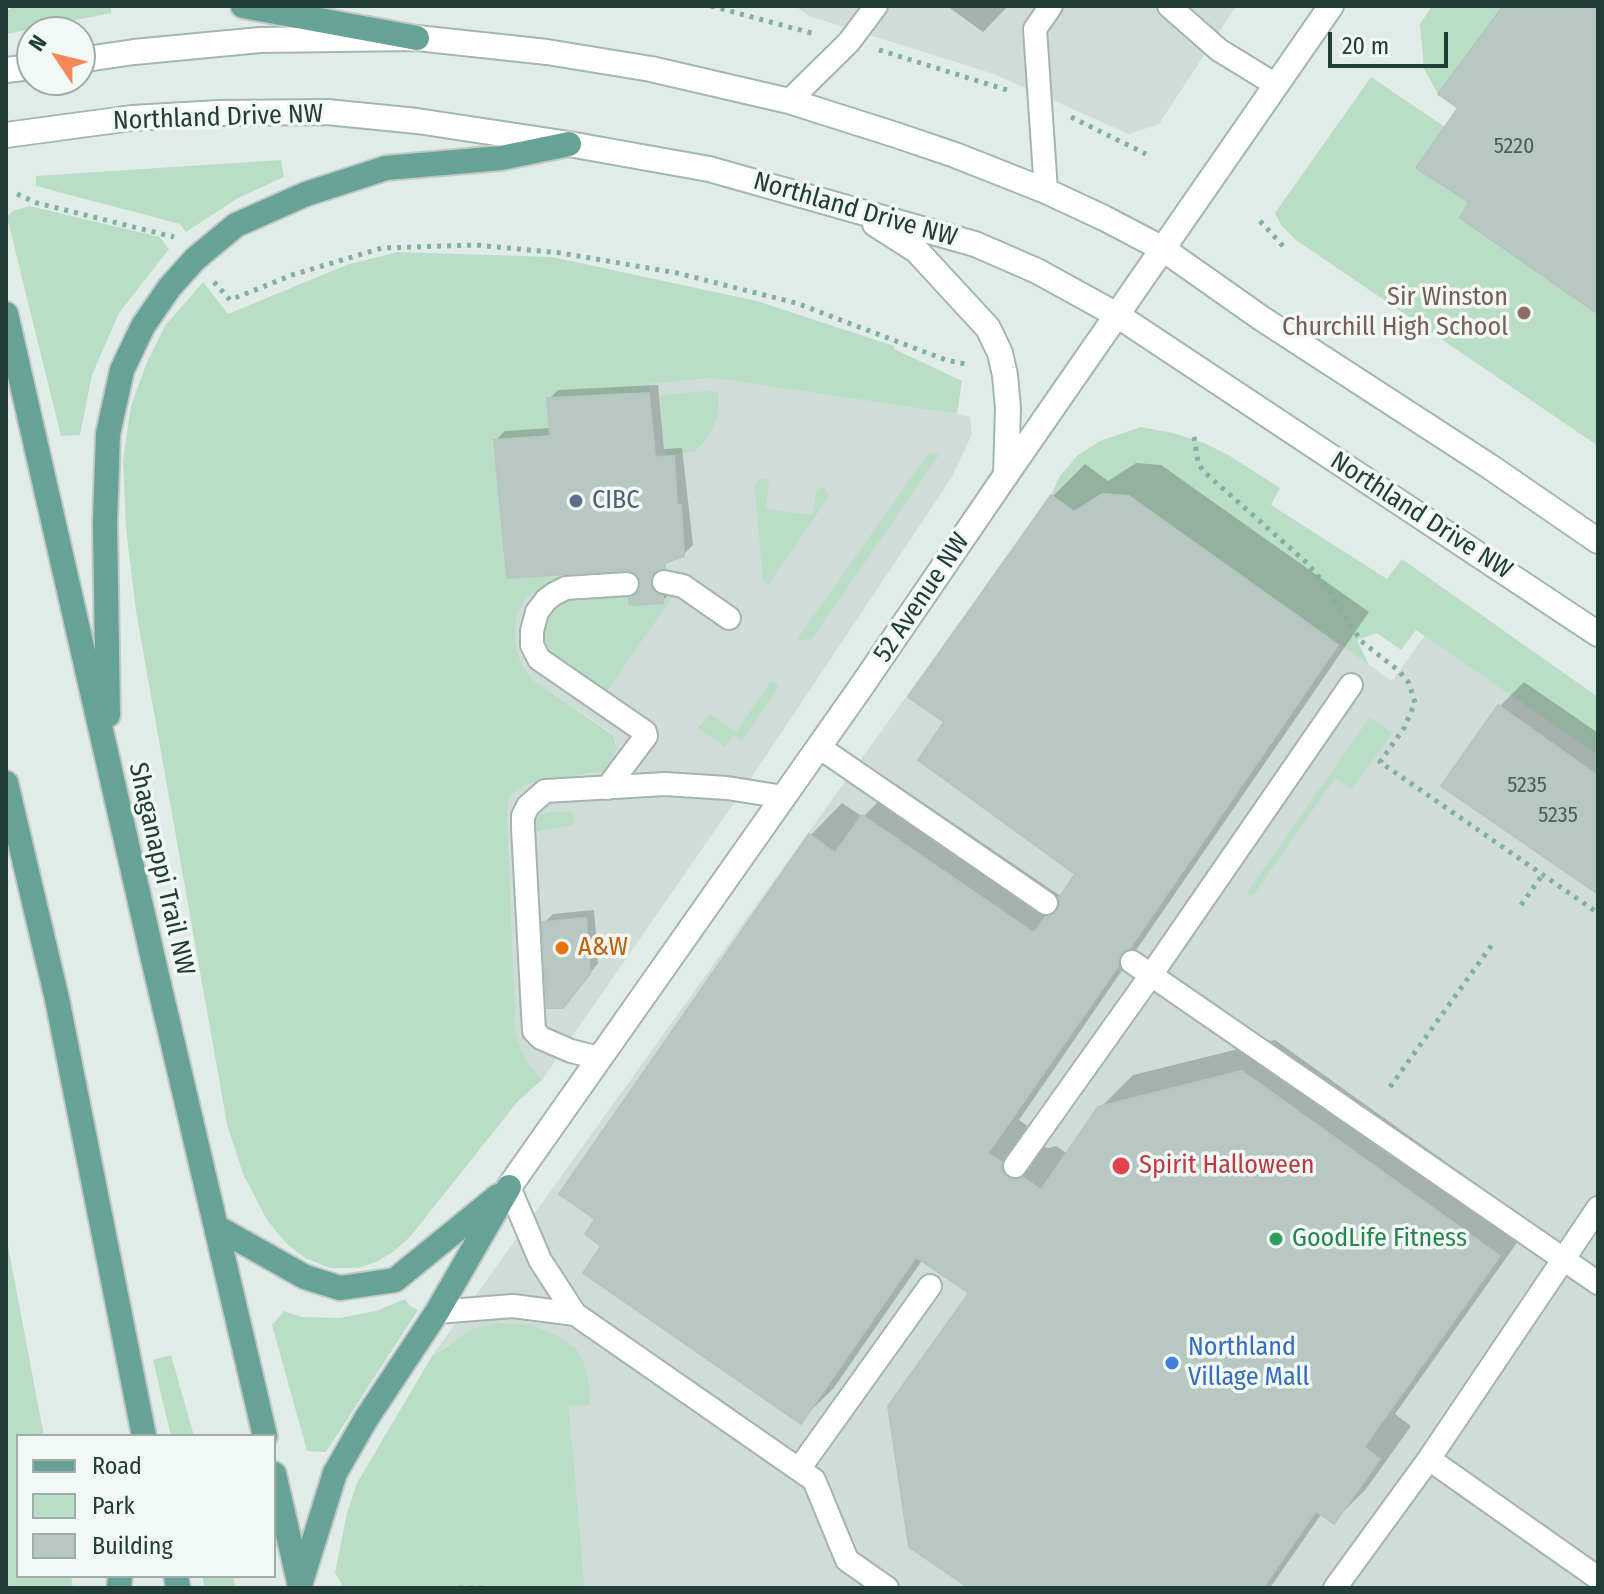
<!DOCTYPE html>
<html>
<head>
<meta charset="utf-8">
<style>
	body { margin:0 }
	#map { position:relative; width:1604px; height:1594px; overflow:hidden; background:#e1ece8; font-family:"Fira Sans Condensed",sans-serif }
	canvas { display:block }
	.frame { position:absolute; inset:0; border:8px solid #213d37; pointer-events:none }
	.legend { position:absolute; left:16px; top:1434px; width:260px; height:144px; box-sizing:border-box; background:#f2f8f6; border:2px solid #9eadaa; margin:0; padding:10px 14px; list-style:none; font-size:24px; color:#213d37 }
	.legend li { display:flex; align-items:center; gap:16px; height:40px }
	.legend b { width:40px; border:2px solid #9eadaa }
	.north { position:absolute; left:16px; top:16px; width:80px; height:80px; box-sizing:border-box; background:#f2f8f6; border:2px solid #9eadaa; border-radius:50%; rotate:305deg; font-size:22px; font-weight:700; line-height:32px; text-align:center; color:#213d37 }
	.north::after { content:''; display:block; margin:auto; width:28px; height:36px; background:#f38859; clip-path:polygon(50% 0,100% 100%,50% 72%,0 100%) }
	.scale { position:absolute; left:1328px; top:32px; width:120px; height:36px; box-sizing:border-box; border:4px solid #213d37; border-top:0; padding-left:10px; font-size:24px; line-height:28px; white-space:nowrap; color:#213d37; -webkit-text-stroke:6px #f2f8f6; paint-order:stroke }
</style>
</head>
<body>
<div id="map">
<canvas width="1604" height="1594"></canvas>
<div class="frame"></div>
<ul class="legend">
<li><b style="height:10px;background:#66a296"></b>Road</li>
<li><b style="height:22px;background:#baddc6"></b>Park</li>
<li><b style="height:22px;background:#b7c7c1"></b>Building</li>
</ul>
<div class="north">N</div>
<div class="scale">20 m</div>
</div>
<script>
const context = document.querySelector('canvas').getContext('2d');
context.lineJoin = 'round';
function paint(path, color) {
  context.fillStyle = color;
  context.fill(path, 'evenodd');
}
function toPath(rows) {
  const path = new Path2D();
  for (const r of rows) {
    path.moveTo(r[0], r[1]);
    for (let i = 2; i < r.length; i += 2) path.lineTo(r[i], r[i + 1]);
  }
  return path;
}
function stroke(path, color, width, dash) {
  context.strokeStyle = color;
  context.lineWidth = width;
  context.lineCap = dash ? 'butt' : 'round';
  context.setLineDash(dash || []);
  context.stroke(path);
}
function label(font, color, halo, rows, align = 'center') {
  context.font = font + ' "Fira Sans Condensed",sans-serif';
  context.lineWidth = 7;
  context.setLineDash([]);
  context.textBaseline = 'middle';
  context.strokeStyle = halo;
  context.fillStyle = color;
  for (const [text, x, y, turn = 0] of rows) {
    context.save();
    context.translate(x, y);
    context.rotate((+turn || 0) * Math.PI / 180);
    context.textAlign = isNaN(turn) ? turn : align;
    if (halo) context.strokeText(text, 0, 0);
    context.fillText(text, 0, 0);
    context.restore();
  }
}
paint(toPath([
	[795,6,1236,6,1159,124,1129,134,994,74,809,16],
	[713,378,957,414,970,417,972,434,953,475,940,495,743,790,542,1080,525,1060,516,1034,507,811,509,797,524,785,597,773,616,743,613,734,533,680,521,663,515,643,516,616,526,597,564,575,507,578,494,440,550,435,547,398,649,392,649,384],
	[1102,494,1129,496,1392,681,1425,635,1598,755,1598,1588,585,1588,569,1405,449,1344,432,1356,1051,495,1076,513,1093,497]
]), '#d0dcd7');
paint(toPath([
	[13,6,111,6,111,13,6,34,6,12],
	[1432,6,1503,6,1438,94,1424,69,1420,24],
	[1371,77,1445,127,1417,168,1469,202,1460,218,1598,314,1598,446,1296,240,1281,225,1275,213],
	[281,160,284,177,238,198,186,232,180,224,36,186,36,176],
	[29,206,160,237,169,249,119,313,92,375,80,435,61,436,7,217,13,211],
	[398,252,552,257,757,301,894,346,894,349,962,381,957,414,713,378,649,384,649,393,547,398,550,436,495,440,507,578,567,575,526,597,516,616,515,643,521,663,533,680,613,735,617,750,604,771,524,785,509,797,507,811,516,1034,525,1060,542,1080,518,1101,410,1237,393,1252,376,1262,359,1268,330,1268,305,1258,287,1244,267,1220,243,1174,227,1124,136,611,126,528,123,461,131,406,147,362,165,326,203,282,228,314,349,264],
	[706,391,719,393,717,418,710,435,695,451,665,456,660,395],
	[1141,427,1173,433,1204,443,1230,456,1280,488,1271,505,1387,579,1402,559,1598,697,1598,755,1416,630,1401,650,1377,633,1357,640,1369,665,1129,496,1102,494,1093,498,1076,513,1051,495,1060,476,1078,455,1100,441],
	[940,453,812,639,796,641,928,454],
	[761,478,769,480,766,509,812,515,817,490,824,487,829,496,768,585,763,581,755,492,756,484],
	[663,593,673,596,604,695,554,662,543,644,544,624,548,615,566,602,629,595,631,605,662,603],
	[771,681,779,686,742,741,733,735,725,747,698,728,710,714,736,732],
	[1370,717,1392,733,1352,789,1335,778,1252,897,1247,893],
	[568,811,573,814,575,820,572,826,533,832,541,922,533,923,530,824,542,814],
	[6,1236,44,1436,18,1436,18,1576,71,1576,73,1588,6,1588],
	[405,1299,410,1306,418,1310,326,1452,307,1451,272,1325,284,1311,301,1317,340,1318,376,1311],
	[497,1323,532,1325,557,1336,576,1349,584,1363,589,1385,590,1405,569,1406,585,1588,344,1588,335,1573,347,1513,357,1483,432,1356,473,1329],
	[171,1355,194,1436,171,1436,153,1360],
	[202,1576,233,1576,236,1588,205,1588]
]), '#baddc6');
paint(toPath([
	[947,6,1008,6,983,32],
	[658,385,664,449,682,448,693,545,683,555,672,559,659,568,659,578,671,592,662,601,631,598,642,588,641,576,496,440,505,431,551,428,549,399,558,390],
	[1136,463,1161,465,1369,612,1019,1120,1033,1130,1040,1146,1048,1148,1056,1146,1068,1154,1100,1108,1133,1075,1275,1040,1531,1223,1395,1414,1411,1426,1366,1489,1334,1521,1322,1513,1270,1588,972,1588,971,1293,923,1259,833,1389,800,1421,604,1245,810,836,842,803,863,817,896,784,1062,897,1078,874,947,721,1052,497,1085,464,1108,481],
	[1524,682,1598,733,1598,893,1499,707],
	[594,910,598,963,572,996,544,923,553,914]
]), '#0003');
const building = toPath([
	[1503,6,1598,6,1598,314,1460,218,1469,202,1416,168,1458,108,1438,94,1503,6],
	[649,393,655,457,674,456,677,505,681,505,684,556,665,563,665,568,654,572,651,578,651,587,655,593,663,596,663,603,630,605,629,598,639,591,641,582,634,572,627,570,507,578,494,440,550,436,547,398,649,393],
	[1102,494,1129,496,1338,645,1130,948,1121,954,1119,965,988,1153,1002,1162,1002,1171,1008,1178,1014,1180,1023,1177,1041,1190,1098,1107,1242,1071,1500,1256,1364,1447,1380,1459,1334,1524,1316,1511,1263,1588,969,1588,909,1547,888,1406,969,1293,916,1257,801,1424,583,1273,601,1246,585,1234,595,1219,559,1194,809,834,835,853,862,815,1034,933,1045,917,1057,912,1059,898,1075,874,918,760,944,722,908,697,1051,495,1074,512,1102,494],
	[1498,705,1598,776,1598,894,1441,786,1498,705],
	[586,918,590,974,563,1008,547,1008,542,922,586,918]
]);
paint(building, '#b7c7c1');
stroke(building, '#b4c6bf', 2);
const lane = toPath([
	[1169,6,1219,50,1276,85],
	[789,101,849,42,876,6],
	[1046,191,1035,29,1051,6],
	[664,582,683,586,729,618],
	[819,747,1046,903],
	[607,788,646,736,645,732,539,659,532,645,532,631,537,612,546,600,554,594,566,588,627,584],
	[1132,962,1151,975,1351,685],
	[599,1058,571,1051,541,1038,534,1031,523,828,523,816,528,806,545,791,665,784,727,788,784,797],
	[1015,1166,1151,975,1598,1283],
	[509,1187,540,1260,575,1314,814,1480,847,1560,887,1588],
	[437,1312,513,1306,575,1314],
	[1429,1459,1598,1578],
	[799,1469,930,1286],
	[1335,1588,1429,1459,1598,1208]
]);
const street = toPath([
	[509,1187,861,687,1006,475]
]);
const secondary = toPath([
	[80,60,134,52,260,40,417,38,547,52,651,69,789,101,896,135,955,155,1046,191,1104,218,1163,249,1261,318,1489,466,1598,541],
	[6,70,32,67],
	[6,135,132,118,219,113,327,112,417,121,569,144,709,169,975,244,1037,271,1117,315,1598,634],
	[875,224,917,251,988,328,1000,353,1005,375,1008,408,1006,475],
	[1006,475,1331,6]
]);
const primary = toPath([
	[243,6,417,38],
	[6,314,154,963,265,1436],
	[108,715,105,522,108,434,122,370,143,326,169,288,195,259,236,225,306,194,386,168,501,158,569,144],
	[6,783,57,999,144,1436],
	[218,1228,305,1277,340,1288,395,1280,498,1196],
	[274,1474,300,1586],
	[176,1576,178,1588],
	[300,1585,335,1473,366,1419,437,1312,509,1187],
	[119,1588,120,1576]
]);
stroke(lane, '#a4b4af', 26);
stroke(street, '#a4b4af', 28);
stroke(secondary, '#a0b8b1', 28);
stroke(primary, '#c1c9c7', 28);
stroke(toPath([
	[711,6,815,34],
	[879,50,1007,90],
	[1071,117,1146,154],
	[17,194,37,203,174,237],
	[1260,221,1283,246],
	[214,282,230,300,292,275,382,248,476,245,561,253,677,273,796,303,946,360,970,365],
	[1194,437,1198,462,1203,471,1306,562,1324,583,1361,641,1399,671,1409,683,1415,703,1404,728,1380,762,1598,913],
	[1521,905,1543,874],
	[1390,1087,1494,942],
	[459,1588,488,1588]
]), '#82b0a4', 5, [4, 6]);
stroke(lane, '#fff', 22);
stroke(street, '#fff', 24);
stroke(secondary, '#fff', 24);
stroke(primary, '#66a296', 24);
for (const [x, y, r, color] of [
	[1524,313,8,"#8d6e63"],
	[576,501,8,"#5c6f8a"],
	[562,948,8,"#e8710a"],
	[1121,1166,10,"#e0444e"],
	[1276,1239,8,"#2e9e5b"],
	[1172,1363,8,"#3f7fe0"]
]) {
  const dot = new Path2D();
  dot.arc(x, y, r, 0, 2 * Math.PI);
  context.fillStyle = color;
  context.fill(dot);
  stroke(dot, '#f2f8f6', 3);
}
label('22px', '#46605a', null, [
	["5220",1514,147],
	["5235",1527,786],
	["5235",1558,816]
]);
label('26px', '#213d37', '#f2f8f6', [
	["Northland Drive NW",218,118,-2],
	["Northland Drive NW",855,210,16],
	["Northland Drive NW",1421,516,33],
	["52 Avenue NW",922,598,-56],
	["Shaganappi Trail NW",161,869,77]
]);
label('26px', '#785e54', '#f2f8f6', [
	["Sir Winston",1508,298],
	["Churchill High School",1508,328]
], 'right');
label('26px', '#4e5e75', '#f2f8f6', [
	["CIBC",592,501]
], 'left');
label('26px', '#c56008', '#f2f8f6', [
	["A&W",578,948]
], 'left');
label('26px', '#be3a42', '#f2f8f6', [
	["Spirit Halloween",1139,1166]
], 'left');
label('26px', '#27864d', '#f2f8f6', [
	["GoodLife Fitness",1292,1239]
], 'left');
label('26px', '#366cbe', '#f2f8f6', [
	["Northland",1188,1348],
	["Village Mall",1188,1378]
], 'left');
</script>
</body>
</html>
